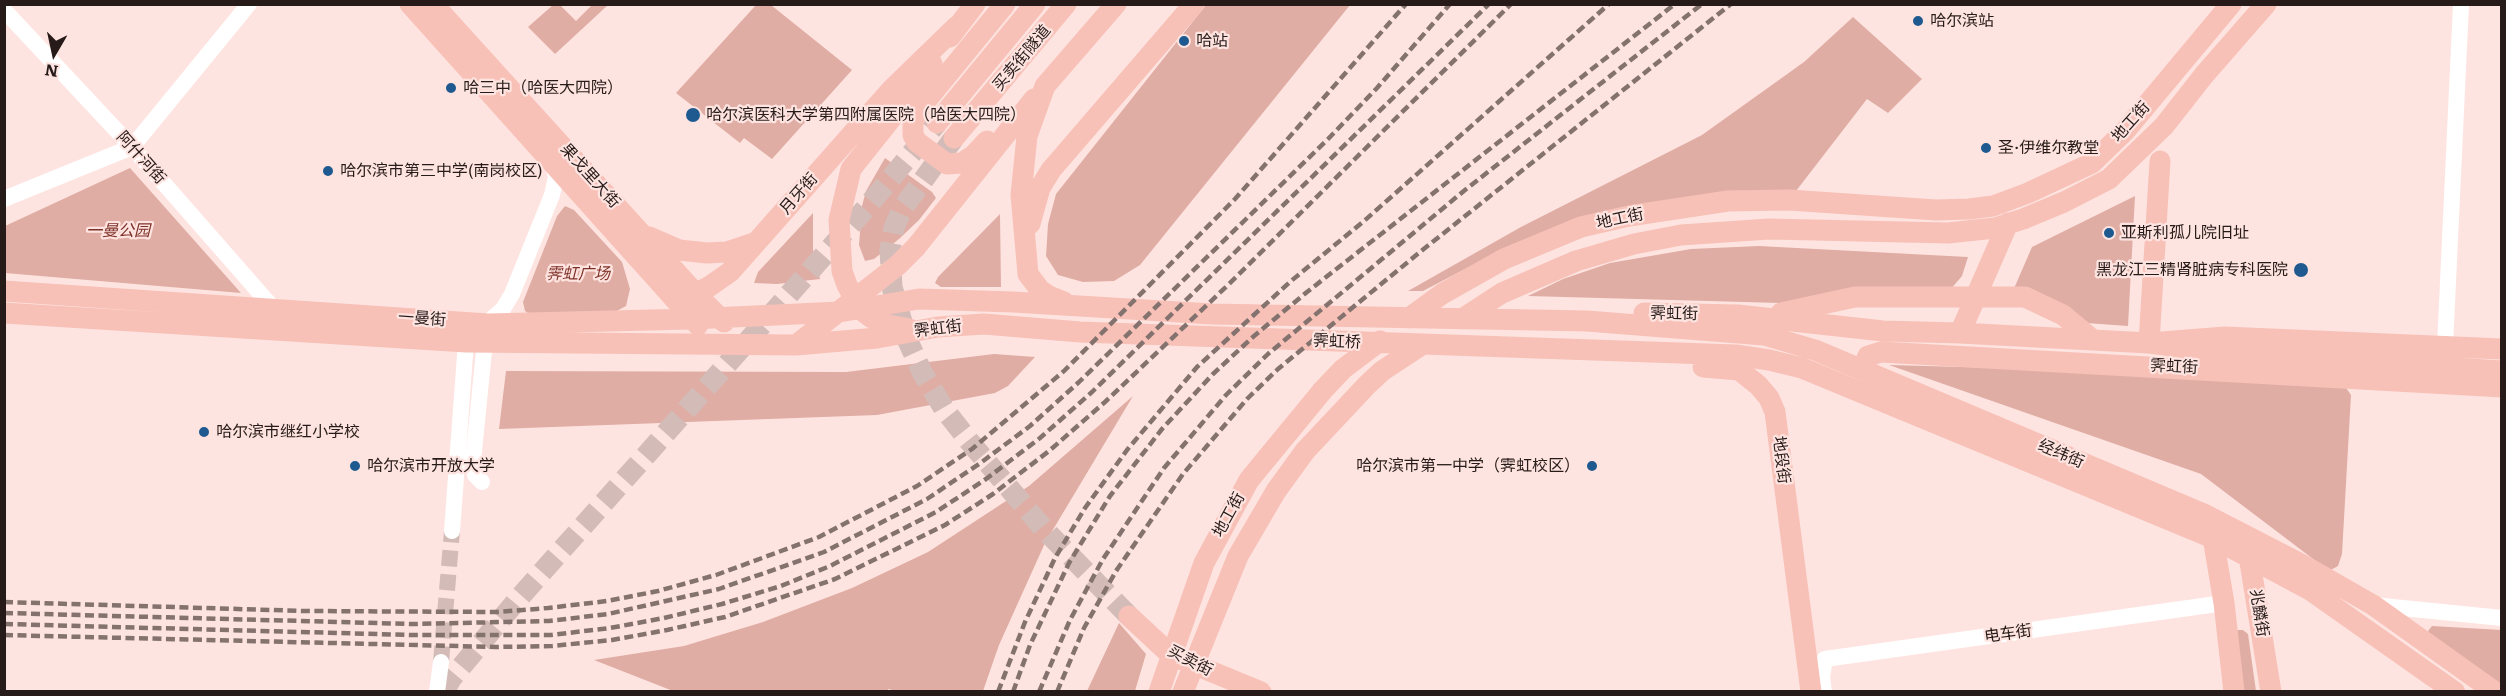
<!DOCTYPE html>
<html>
<head>
<meta charset="utf-8">
<style>
	body { margin:0 }
	#map { position:relative; width:2506px; height:696px; overflow:hidden; background:#fee4e0; font-family:Literata,serif }
	canvas { display:block }
	.frame { position:absolute; inset:0; border:6px solid #271b19; pointer-events:none }
	.north { position:absolute; left:24px; top:24px; width:60px; height:60px; -webkit-text-stroke:4px #fee4e0; paint-order:stroke; rotate:189deg; font-size:16px; font-weight:700; line-height:24px; text-align:center; color:#271b19 }
	.north::after { content:''; display:block; margin:auto; width:21px; height:27px; background:#271b19; clip-path:polygon(50% 0,100% 100%,50% 72%,0 100%) }
</style>
</head>
<body>
<div id="map">
<canvas width="2506" height="696"></canvas>
<div class="frame"></div>
<div class="north">N</div>
</div>
<script>
const context = document.querySelector('canvas').getContext('2d');
context.lineJoin = 'round';
function paint(path, color) {
  context.fillStyle = color;
  context.fill(path, 'evenodd');
}
function toPath(rows) {
  const path = new Path2D();
  for (const r of rows) {
    path.moveTo(r[0], r[1]);
    for (let i = 2; i < r.length; i += 2) path.lineTo(r[i], r[i + 1]);
  }
  return path;
}
function stroke(path, color, width, dash) {
  context.strokeStyle = color;
  context.lineWidth = width;
  context.lineCap = dash ? 'butt' : 'round';
  context.setLineDash(dash || []);
  context.stroke(path);
}
function label(font, color, halo, rows, align = 'center') {
  context.font = font + ' Literata,"Noto Sans SC",serif';
  context.lineWidth = 4.5;
  context.setLineDash([]);
  context.textBaseline = 'middle';
  context.strokeStyle = halo;
  context.fillStyle = color;
  for (const [text, x, y, turn = 0] of rows) {
    context.save();
    context.translate(x, y);
    context.rotate((+turn || 0) * Math.PI / 180);
    context.textAlign = isNaN(turn) ? turn : align;
    if (halo) context.strokeText(text, 0, 0);
    context.fillText(text, 0, 0);
    context.restore();
  }
}
paint(toPath([
	[553,5,560,5,576,21,592,5,608,5,555,54,528,27],
	[756,5,771,5,852,70,772,159,744,138,740,143,676,93],
	[1206,5,1350,5,1140,265,1114,281,1083,282,1058,275,1046,256,1048,224,1056,194],
	[1853,17,1922,79,1888,113,1867,99,1796,191,1513,244,1423,291,1408,291,1521,227,1702,135,1804,62],
	[885,158,932,192,936,198,919,220,899,239,874,259,865,261,859,245,862,206,866,191],
	[130,168,241,293,5,273,5,226],
	[2135,196,2128,326,2086,323,2009,300,2032,247],
	[565,206,574,210,622,262,630,289,626,306,611,314,531,315,525,311,523,302,557,216],
	[813,213,813,249,820,279,777,284,754,283,758,272],
	[1000,214,1001,287,941,287,935,283,938,277],
	[1759,246,1968,257,1962,276,1950,290,1780,303,1528,296,1563,279,1610,263,1691,249],
	[994,354,1035,357,1008,386,995,393,877,415,499,429,506,371,846,372],
	[1889,365,2188,373,2344,385,2351,395,2342,554,2338,566,2329,571,2201,474],
	[1133,396,1045,543,999,645,983,691,901,692,888,689,887,692,673,691,594,660,684,646,763,622,852,588,928,552,1029,486],
	[1119,623,1146,654,1135,691,1087,691],
	[2432,626,2501,630,2501,691,2431,639,2428,631],
	[2236,630,2243,630,2248,634,2256,691,2239,691]
]), '#e0ada4');
stroke(toPath([
	[441,662,452,531]
]), '#d3bcb8', 16, [16, 8]);
stroke(toPath([
	[954,138,902,209,894,228,890,250,892,287,907,339,922,372,944,409,969,441,1043,528,1129,616],
	[444,692,451,679,519,598,866,208,937,123]
]), '#d3bcb8', 21, [21, 10]);
stroke(toPath([
	[4,10,132,147,273,308],
	[4,199,132,147,249,4],
	[2445,346,2461,4],
	[482,482,475,475,473,461,486,331],
	[452,531,466,342,503,309,512,294,552,195,556,177,553,164],
	[2373,605,2502,618],
	[437,692,441,662],
	[1824,692,1822,677,1825,659,2224,603]
]), '#fff', 16);
stroke(toPath([
	[410,4,698,325],
	[433,4,696,294,724,322],
	[950,37,975,4],
	[937,123,1035,4],
	[954,138,1066,4],
	[987,141,974,155,962,163,947,164,917,142,913,135,913,122,920,108,1005,4],
	[2160,161,2149,343,2225,353,2502,371],
	[1030,224,1040,188,1051,170,1194,4],
	[649,237,679,250,707,253,727,252,754,243],
	[4,291,488,324,691,319,839,312,919,299,1013,302,1212,314,1587,321,1764,335,1815,350,2206,515,2303,565,2373,605,2495,692],
	[686,299,710,286,730,272,892,89,957,26],
	[1064,302,1049,296,1040,290,1028,274,1021,195,1027,136,1045,86,1116,4],
	[4,313,466,342,796,345,877,338,938,327,984,324,1080,332,1736,355,1769,360,1802,368,2213,538,2310,590,2455,692],
	[1644,313,1738,315,1883,331,1960,333,2149,343,2225,337,2502,349],
	[1781,313,1855,297,2025,297,2063,315,2093,340],
	[1409,318,1442,294,1504,259,1581,227,1629,216,1728,201,1789,200,1936,210,1969,209,1993,206,2028,193,2092,163,2125,131,2231,4],
	[1462,319,1502,293,1576,261,1634,244,1681,235,1769,229,1948,233,1995,228,2023,219,2064,202,2109,179,2164,126,2204,75,2266,4],
	[910,329,888,325,872,318,860,309,847,285,842,271,839,220,851,169,906,100,932,63],
	[1960,333,2008,223],
	[796,345,898,265,916,247,1034,99],
	[1703,367,1739,370,1758,385,1769,398,1775,412,1811,692],
	[1870,375,1865,363,1868,356,1881,352,2502,387],
	[2213,538,2224,603,2234,692],
	[2248,550,2271,692],
	[1129,616,1171,655,1261,692],
	[1159,692,1204,563,1249,480,1323,390,1343,369,1380,341],
	[1183,692,1238,556,1276,491,1305,451,1367,385,1382,371,1423,344]
]), '#f8c1b8', 21);
stroke(toPath([
	[4,602,305,611,497,612,548,608,607,601,658,591,716,575,819,537,917,486,972,449,1064,371,1235,199,1406,4],
	[4,613,413,624,549,621,608,614,719,589,824,552,927,499,979,464,1030,426,1079,382,1328,139,1377,88,1450,4],
	[4,624,412,635,551,635,610,628,664,618,722,604,781,586,830,566,936,512,986,479,1040,438,1092,392,1489,4],
	[4,635,496,647,552,646,612,640,667,630,725,617,835,579,945,525,993,494,1049,451,1105,402,1229,284,1511,4],
	[998,692,1025,622,1055,558,1085,508,1127,450,1197,367,1291,281,1364,221,1609,4],
	[1013,692,1030,645,1069,563,1110,496,1162,429,1213,374,1254,336,1307,292,1675,4],
	[1039,692,1070,620,1103,559,1164,468,1226,395,1268,354,1465,190,1702,4],
	[1057,692,1084,628,1116,571,1183,474,1247,399,1278,369,1420,252,1731,4]
]), '#84726f', 4.5, [9, 4.5]);
for (const [x, y, r, color] of [
	[1918,21,6,"#1e5990"],
	[1184,41,6,"#1e5990"],
	[451,88,6,"#1e5990"],
	[693,115,8,"#1e5990"],
	[1986,148,6,"#1e5990"],
	[328,171,6,"#1e5990"],
	[2109,233,6,"#1e5990"],
	[2301,270,8,"#1e5990"],
	[204,432,6,"#1e5990"],
	[355,466,6,"#1e5990"],
	[1592,466,6,"#1e5990"]
]) {
  const dot = new Path2D();
  dot.arc(x, y, r, 0, 2 * Math.PI);
  context.fillStyle = color;
  context.fill(dot);
  stroke(dot, '#fee4e0', 2);
}
label('16px', '#271b19', '#fee4e0', [
	["哈尔滨站",1930,21],
	["哈站",1196,41],
	["哈三中（哈医大四院）",463,88],
	["哈尔滨医科大学第四附属医院（哈医大四院）",706,115],
	["圣·伊维尔教堂",1998,148],
	["哈尔滨市第三中学(南岗校区)",340,171],
	["亚斯利孤儿院旧址",2121,233],
	["黑龙江三精肾脏病专科医院",2288,270,"right"],
	["哈尔滨市继红小学校",216,432],
	["哈尔滨市开放大学",367,466],
	["哈尔滨市第一中学（霁虹校区）",1580,466,"right"]
], 'left');
label('16px', '#271b19', '#fee4e0', [
	["买卖街隧道",1022,58,-50],
	["地工街",2131,122,-48],
	["阿什河街",141,158,48],
	["果戈里大街",590,176,48],
	["月牙街",799,194,-49],
	["地工街",1620,219,-12],
	["霁虹街",1674,314,1],
	["一曼街",422,319,4],
	["霁虹街",938,329,-7],
	["霁虹桥",1337,342,2],
	["霁虹街",2174,367,3],
	["经纬街",2061,454,23],
	["地段街",1781,460,83],
	["地工街",1229,515,-61],
	["兆麟街",2259,613,81],
	["电车街",2008,634,-8],
	["买卖街",1190,661,27]
]);
label('italic 16px', '#7d3027', '#fee4e0', [
	["一曼公园",118,231],
	["霁虹广场",578,274]
]);
</script>
</body>
</html>
